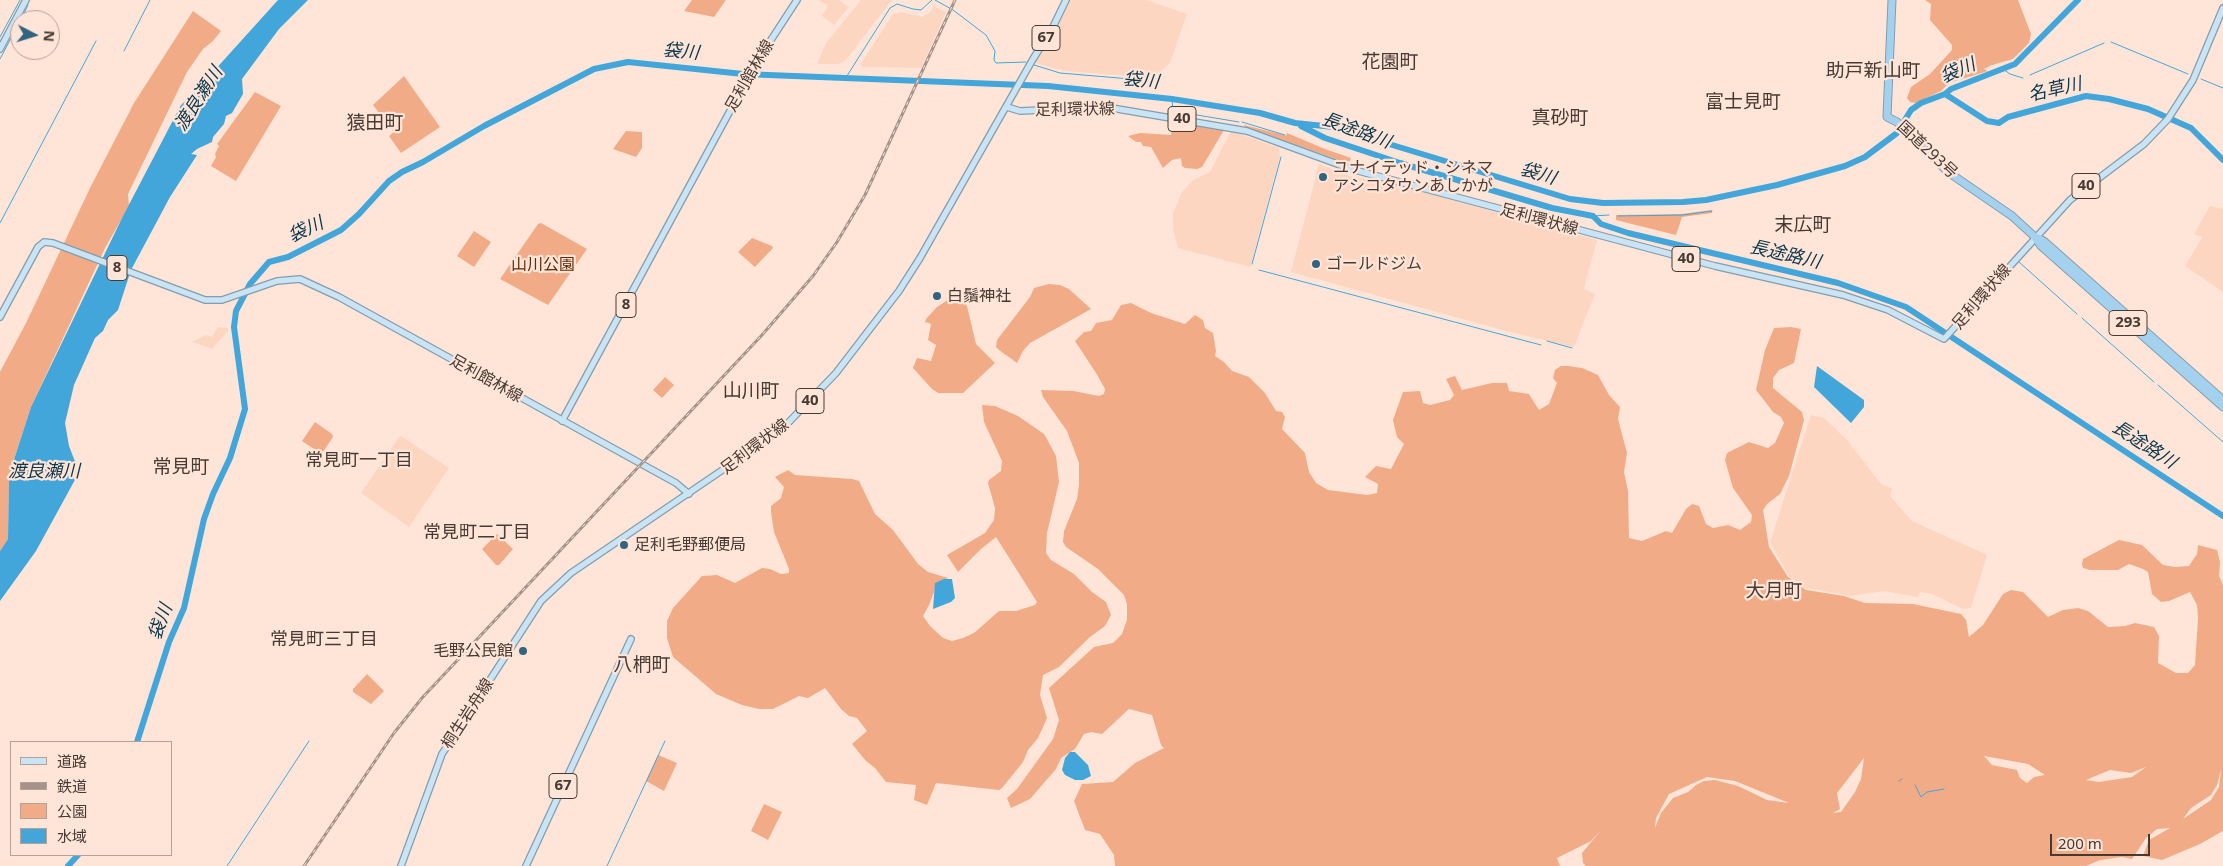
<!DOCTYPE html>
<html>
<head>
<meta charset="utf-8">
<style>
	body { margin:0 }
	#map { position:relative; width:2223px; height:866px; overflow:hidden; background:#ffe5d8; font-family:"Noto Sans","Noto Sans JP",sans-serif }
	canvas { display:block }
	.legend { position:absolute; left:10px; top:741px; width:162px; height:115px; box-sizing:border-box; background:#ffe5d8; border:1px solid #b5a196; margin:0; padding:6px 9px; list-style:none; font-size:15px; color:#463a33 }
	.legend li { display:flex; align-items:center; gap:10px; height:25px }
	.legend b { width:25px; border:1px solid #b5a196 }
	.north { position:absolute; left:10px; top:10px; width:50px; height:50px; box-sizing:border-box; background:#ffe5d8; border:1px solid #b5a196; border-radius:50%; rotate:95deg; font-size:14px; font-weight:700; line-height:20px; text-align:center; color:#463a33 }
	.north::after { content:''; display:block; margin:auto; width:18px; height:22px; background:#316481; clip-path:polygon(50% 0,100% 100%,50% 72%,0 100%) }
	.scale { position:absolute; left:2050px; top:834px; width:100px; height:22px; box-sizing:border-box; border:2px solid #463a33; border-top:0; padding-left:6px; font-size:15px; line-height:18px; white-space:nowrap; color:#463a33; -webkit-text-stroke:4px #ffe5d8; paint-order:stroke }
</style>
</head>
<body>
<div id="map">
<canvas width="2223" height="866"></canvas>
<ul class="legend">
<li><b style="height:6px;background:#c8e4f5"></b>道路</li>
<li><b style="height:6px;background:#a59288"></b>鉄道</li>
<li><b style="height:14px;background:#f1ab86"></b>公園</li>
<li><b style="height:14px;background:#42a6da"></b>水域</li>
</ul>
<div class="north">N</div>
<div class="scale">200 m</div>
</div>
<script>
const context = document.querySelector('canvas').getContext('2d');
context.lineJoin = 'round';
function paint(path, color) {
  context.fillStyle = color;
  context.fill(path, 'evenodd');
}
function toPath(rows) {
  const path = new Path2D();
  for (const r of rows) {
    path.moveTo(r[0], r[1]);
    for (let i = 2; i < r.length; i += 2) path.lineTo(r[i], r[i + 1]);
  }
  return path;
}
function stroke(path, color, width, dash) {
  context.strokeStyle = color;
  context.lineWidth = width;
  context.lineCap = dash ? 'butt' : 'round';
  context.setLineDash(dash || []);
  context.stroke(path);
}
function label(font, color, halo, rows, align = 'center') {
  context.font = font + ' "Noto Sans","Noto Sans JP",sans-serif';
  context.lineWidth = 4.5;
  context.setLineDash([]);
  context.textBaseline = 'middle';
  context.strokeStyle = halo;
  context.fillStyle = color;
  for (const [text, x, y, turn = 0] of rows) {
    context.save();
    context.translate(x, y);
    context.rotate((+turn || 0) * Math.PI / 180);
    context.textAlign = isNaN(turn) ? turn : align;
    if (halo) context.strokeText(text, 0, 0);
    context.fillText(text, 0, 0);
    context.restore();
  }
}
paint(toPath([
	[819,0,839,0,849,7,834,25,822,16,828,6],
	[861,0,892,0,845,61,838,64,817,64,826,43],
	[1071,0,1146,0,1187,14,1170,63,1154,78,1065,71,1035,63,1049,43],
	[934,6,946,12,921,68,862,67,861,64,892,15,901,12,922,17,930,12],
	[1231,131,1279,148,1280,157,1250,267,1178,248,1173,229,1173,213,1182,192,1193,180,1210,172],
	[1319,164,1349,176,1394,184,1597,240,1584,289,1595,294,1574,347,1510,332,1291,272],
	[2210,206,2223,209,2223,292,2185,266,2202,237,2194,234],
	[218,327,228,328,228,331,212,349,192,342,206,335,212,337],
	[1811,415,1824,418,1847,440,1882,485,1892,488,1890,496,1912,521,1987,555,1971,608,1963,609,1932,594,1920,592,1918,597,1883,591,1852,596,1802,587,1789,576,1770,542],
	[401,436,449,468,409,527,361,493,399,437]
]), '#fdd6c2');
paint(toPath([
	[692,0,726,0,714,17,684,11],
	[1925,0,2018,0,2031,34,2029,43,2013,59,1992,65,1984,69,1988,71,1949,83,1941,91,1916,103,1910,102,1907,98,1911,87,1930,74,1952,50,1952,45,1930,20,1931,4],
	[193,11,221,31,213,41,203,49,187,72,128,194,129,206,105,248,31,407,9,475,8,539,0,551,0,372,26,323,91,186,134,103],
	[404,76,440,127,401,153,389,136,394,132,373,105],
	[255,92,281,106,236,181,211,166,216,157,215,154,219,146,217,144],
	[1173,122,1224,130,1202,167,1197,169,1185,168,1182,166,1181,158,1172,160,1163,168,1151,147,1143,146,1141,142,1136,142,1128,136,1140,133,1171,135],
	[1244,125,1284,135,1286,136,1287,133,1325,149,1351,158,1350,161,1344,162,1245,127],
	[626,131,642,132,642,148,636,157,613,149],
	[1712,210,1712,213,1682,217,1676,235,1616,220,1616,215,1681,214],
	[541,223,587,249,548,305,500,279,538,224],
	[474,231,491,242,474,267,457,256],
	[752,238,772,246,773,248,755,267,738,252],
	[1049,284,1060,285,1069,289,1091,309,1030,343,1023,351,1017,363,999,350,996,347,997,340,1030,297,1034,288],
	[959,293,967,306,976,344,995,363,963,393,938,393,932,389,913,368,917,358,931,361,936,345,928,340,931,324,925,322,926,319,937,307],
	[1131,303,1151,313,1185,324,1195,315,1203,320,1205,328,1213,333,1216,351,1215,356,1224,362,1232,371,1249,377,1265,393,1276,411,1282,412,1285,417,1282,429,1305,453,1309,472,1316,483,1328,490,1367,495,1377,493,1378,484,1365,477,1376,466,1391,469,1404,444,1397,437,1393,420,1403,392,1420,391,1423,403,1430,405,1450,400,1454,395,1446,379,1455,376,1462,390,1492,383,1507,383,1509,391,1529,394,1539,410,1549,404,1557,383,1553,378,1555,370,1561,366,1568,366,1582,368,1598,375,1609,395,1620,407,1618,419,1627,453,1624,472,1628,491,1629,538,1642,541,1666,531,1672,533,1686,509,1692,504,1699,506,1706,524,1713,528,1728,525,1740,530,1751,522,1752,515,1733,488,1725,460,1727,453,1749,442,1768,448,1775,443,1784,423,1781,417,1773,412,1756,390,1765,350,1774,328,1791,327,1801,329,1794,363,1779,370,1773,378,1773,388,1802,412,1804,420,1789,476,1780,494,1767,504,1763,510,1769,547,1788,577,1806,590,1844,596,1865,603,1913,604,1961,614,1966,620,1969,637,1983,625,2003,594,2011,590,2023,592,2048,617,2063,610,2078,608,2088,611,2108,627,2125,626,2135,623,2154,627,2159,636,2158,663,2176,673,2188,673,2195,665,2198,618,2197,605,2190,592,2169,601,2161,602,2152,594,2148,572,2143,569,2129,564,2118,570,2090,570,2083,568,2082,564,2083,559,2119,540,2142,545,2163,565,2175,567,2189,566,2197,554,2198,545,2217,550,2220,562,2219,576,2223,585,2223,831,2200,844,2162,860,2143,856,2149,840,2170,828,2157,829,2146,838,2132,859,2122,857,2100,860,2086,866,1586,866,1583,863,1582,853,1602,829,1591,841,1557,858,1560,866,1115,866,1114,855,1100,834,1085,830,1074,801,1082,784,1113,782,1135,763,1164,748,1161,745,1152,715,1129,709,1102,734,1091,732,1084,734,1075,749,1061,758,1056,769,1030,799,1011,808,1007,798,1017,789,1053,739,1059,720,1049,688,1094,647,1113,643,1122,634,1127,620,1127,604,1124,595,1098,569,1066,547,1063,542,1064,531,1077,499,1079,485,1079,463,1067,431,1043,397,1041,390,1073,391,1099,396,1104,394,1105,389,1096,373,1075,341,1084,332,1091,331,1096,323,1112,320,1121,305],
	[1984,756,2028,764,2045,775,2034,777,2027,783,2020,778,2017,770,1992,765],
	[1864,758,1861,779,1855,792,1841,812,1833,813,1840,809,1837,793],
	[2146,767,2132,777,2099,782,2086,780,2110,770,2131,773],
	[2221,770,2219,787,2211,800,2183,819,2191,808,2211,795,2217,785],
	[1707,777,1735,781,1789,803,1767,800,1738,786,1715,780,1704,781,1696,785,1688,792,1673,798,1661,813,1655,828,1656,818,1669,794],
	[665,377,674,385,662,398,653,390],
	[982,405,995,406,1018,416,1044,434,1048,441,1056,456,1059,482,1047,533,1046,553,1051,560,1074,574,1092,592,1106,602,1111,615,1105,626,1090,637,1059,667,1043,675,1040,695,1047,718,1038,738,1028,750,1023,762,1002,788,999,790,936,783,927,805,914,800,916,785,886,782,875,768,866,761,852,744,867,731,857,718,849,716,841,709,825,688,808,698,799,696,773,709,759,709,742,705,716,694,673,657,667,638,667,621,673,608,702,576,717,575,735,583,762,568,770,569,781,574,789,573,789,569,774,532,771,512,771,506,781,498,784,487,775,477,788,470,795,475,852,479,859,481,875,514,893,530,918,564,928,572,948,578,936,587,929,605,923,616,930,626,943,638,952,641,963,638,974,633,999,611,1016,611,1035,605,1037,602,996,537,981,549,958,572,947,555,985,533,994,520,995,508,988,483,989,480,1001,471,1002,461,984,422],
	[315,422,332,434,333,437,323,452,320,453,302,441],
	[497,534,513,549,499,565,496,565,482,549],
	[367,674,384,691,371,704,353,692,353,689],
	[658,755,677,763,664,791,646,781],
	[764,804,782,812,768,840,751,831]
]), '#f1ab86');
paint(toPath([
	[278,0,308,0,279,29,242,79,243,94,232,113,226,116,224,124,213,137,212,142,197,149,191,154,197,155,170,197,131,270,118,310,108,320,103,331,95,338,74,385,65,423,69,446,76,464,76,478,36,551,0,601,0,551,8,539,9,475,31,407,122,218,181,105,194,93],
	[1817,366,1864,400,1864,407,1851,423,1814,387],
	[944,579,952,579,955,598,951,602,933,609,935,583],
	[1070,752,1075,752,1088,765,1091,776,1083,780,1075,780,1065,775,1062,770,1065,758]
]), '#42a6da');
stroke(toPath([
	[935,0,953,10,986,35,995,51,994,60,996,63,1026,62],
	[21,20,28,5],
	[0,37,20,0],
	[2111,42,2188,74],
	[124,51,150,0],
	[0,59,20,21],
	[1034,65,1060,73,1154,81],
	[2003,69,2010,74,2023,78],
	[2030,75,2104,43],
	[845,79,890,8,897,4,913,9,921,10,932,0],
	[2201,79,2223,88],
	[1172,99,1173,111,1239,122],
	[1242,122,1285,135],
	[1593,216,1609,215],
	[1618,216,1683,215,1712,211],
	[0,223,96,41],
	[2019,262,2077,314],
	[1252,264,1281,157],
	[1259,270,1541,345],
	[2082,318,2154,382],
	[1547,341,1572,348],
	[2158,385,2223,442],
	[1899,781,1902,779],
	[1915,785,1921,797,1927,792,1944,789],
	[227,866,309,741],
	[607,866,665,741]
]), '#42a6da', 1);
stroke(toPath([
	[1945,94,1987,121,1999,123,2008,117,2086,96,2109,99,2148,109,2191,128,2223,160],
	[1301,126,1325,138,1400,163,1552,208,1593,216,1601,224,1628,233,1838,283,1906,307,2223,516],
	[137,742,169,642,184,608,204,519,213,494,230,458,245,409,234,327,236,311,250,284,269,262,288,257,341,230,359,214,389,181,402,172,423,162,484,126,594,69,628,62,743,74,1048,86,1172,99,1260,113,1295,123,1333,127,1570,199,1603,203,1683,202,1706,200,1777,185,1845,166,1865,157,1897,133,1911,110,1921,103,1945,94,1951,89,2015,64,2078,0],
	[68,866,78,855]
]), '#42a6da', 6);
const primary = toPath([
	[0,49,26,0],
	[1007,107,1020,111,1106,107,1247,131,1351,169,1715,266,1843,295,1888,310,1944,339,2070,200,2144,144,2168,119,2193,80,2223,8],
	[0,317,38,247,44,242,53,243,205,300,222,300,277,281,300,279,339,297,676,483,689,494],
	[562,421,756,63,797,0],
	[401,866,442,754,541,601,571,573,768,439,788,423,836,373,899,291,920,258,1033,59,1052,29,1066,0],
	[526,866,631,639]
]);
const highway = toPath([
	[1892,0,1887,117,1897,122,1948,172,2012,216,2035,237,2041,246,2223,407],
	[2038,238,2045,242,2223,400]
]);
stroke(primary, '#839dad', 8);
stroke(highway, '#839dad', 9);
stroke(primary, '#c8e4f5', 5.5);
stroke(highway, '#a4d2ee', 7);
const rail = toPath([
	[304,866,394,733,422,698,762,335,813,276,837,242,865,195,955,0]
]);
stroke(rail, '#a59288', 3);
stroke(rail, '#ffe5d8', 1, [4]);
for (const [x, y, r, color] of [
	[1323,177,5,"#316481"],
	[1316,264,5,"#316481"],
	[937,296,5,"#316481"],
	[624,545,5,"#316481"],
	[523,651,5,"#316481"]
]) {
  const dot = new Path2D();
  dot.arc(x, y, r, 0, 2 * Math.PI);
  context.fillStyle = color;
  context.fill(dot);
  stroke(dot, '#ffe5d8', 2);
}
for (const [x, y, w] of [
	[1046,38,28],
	[1182,119,28],
	[2086,186,28],
	[1686,259,28],
	[117,268,20],
	[626,305,20],
	[2128,323,38],
	[810,401,28],
	[563,786,28]
]) {
  const box = new Path2D();
  box.roundRect(x - w / 2, y - 12.5, w, 25, 4);
  context.fillStyle = '#ffe5d8';
  context.fill(box);
  stroke(box, '#463a33', 1);
}
label('bold 15px', '#463a33', null, [
	["67",1046,38],
	["40",1182,119],
	["40",2086,186],
	["40",1686,259],
	["8",117,268],
	["8",626,305],
	["293",2128,323],
	["40",810,401],
	["67",563,786]
]);
label('16px', '#463a33', '#ffe5d8', [
	["足利館林線",750,76,-60],
	["足利環状線",1075,110,-1],
	["国道293号",1927,150,43],
	["足利環状線",1539,220,15],
	["足利環状線",1982,297,-49],
	["足利館林線",486,379,29],
	["足利環状線",755,447,-37],
	["桐生岩舟線",468,714,-57]
]);
label('16px', '#463a33', '#ffe5d8', [
	["ユナイテッド・シネマ",1333,168],
	["アシコタウンあしかが",1333,186],
	["ゴールドジム",1326,264],
	["白鬚神社",947,296],
	["足利毛野郵便局",634,545],
	["毛野公民館",513,651,"right"]
], 'left');
label('16px', '#602b06', '#ffe5d8', [
	["山川公園",543,265]
]);
label('italic 18px', '#0a364c', '#ffe5d8', [
	["袋川",681,52,6],
	["袋川",1958,71,-23],
	["袋川",1141,81,6],
	["名草川",2055,90,-13],
	["渡良瀬川",199,99,-57],
	["長途路川",1356,131,20],
	["袋川",1538,174,17],
	["袋川",306,230,-25],
	["長途路川",1785,255,13],
	["長途路川",2144,445,33],
	["渡良瀬川",44,472],
	["袋川",161,622,-69]
]);
label('18px', '#463a33', '#ffe5d8', [
	["常見町一丁目",359,461],
	["常見町二丁目",477,533],
	["常見町三丁目",324,640]
]);
label('19px', '#463a33', '#ffe5d8', [
	["花園町",1390,63],
	["助戸新山町",1873,72],
	["富士見町",1743,103],
	["真砂町",1560,119],
	["猿田町",375,124],
	["末広町",1803,226],
	["山川町",751,392],
	["常見町",181,468],
	["大月町",1774,592],
	["八椚町",642,666]
]);
</script>
</body>
</html>
